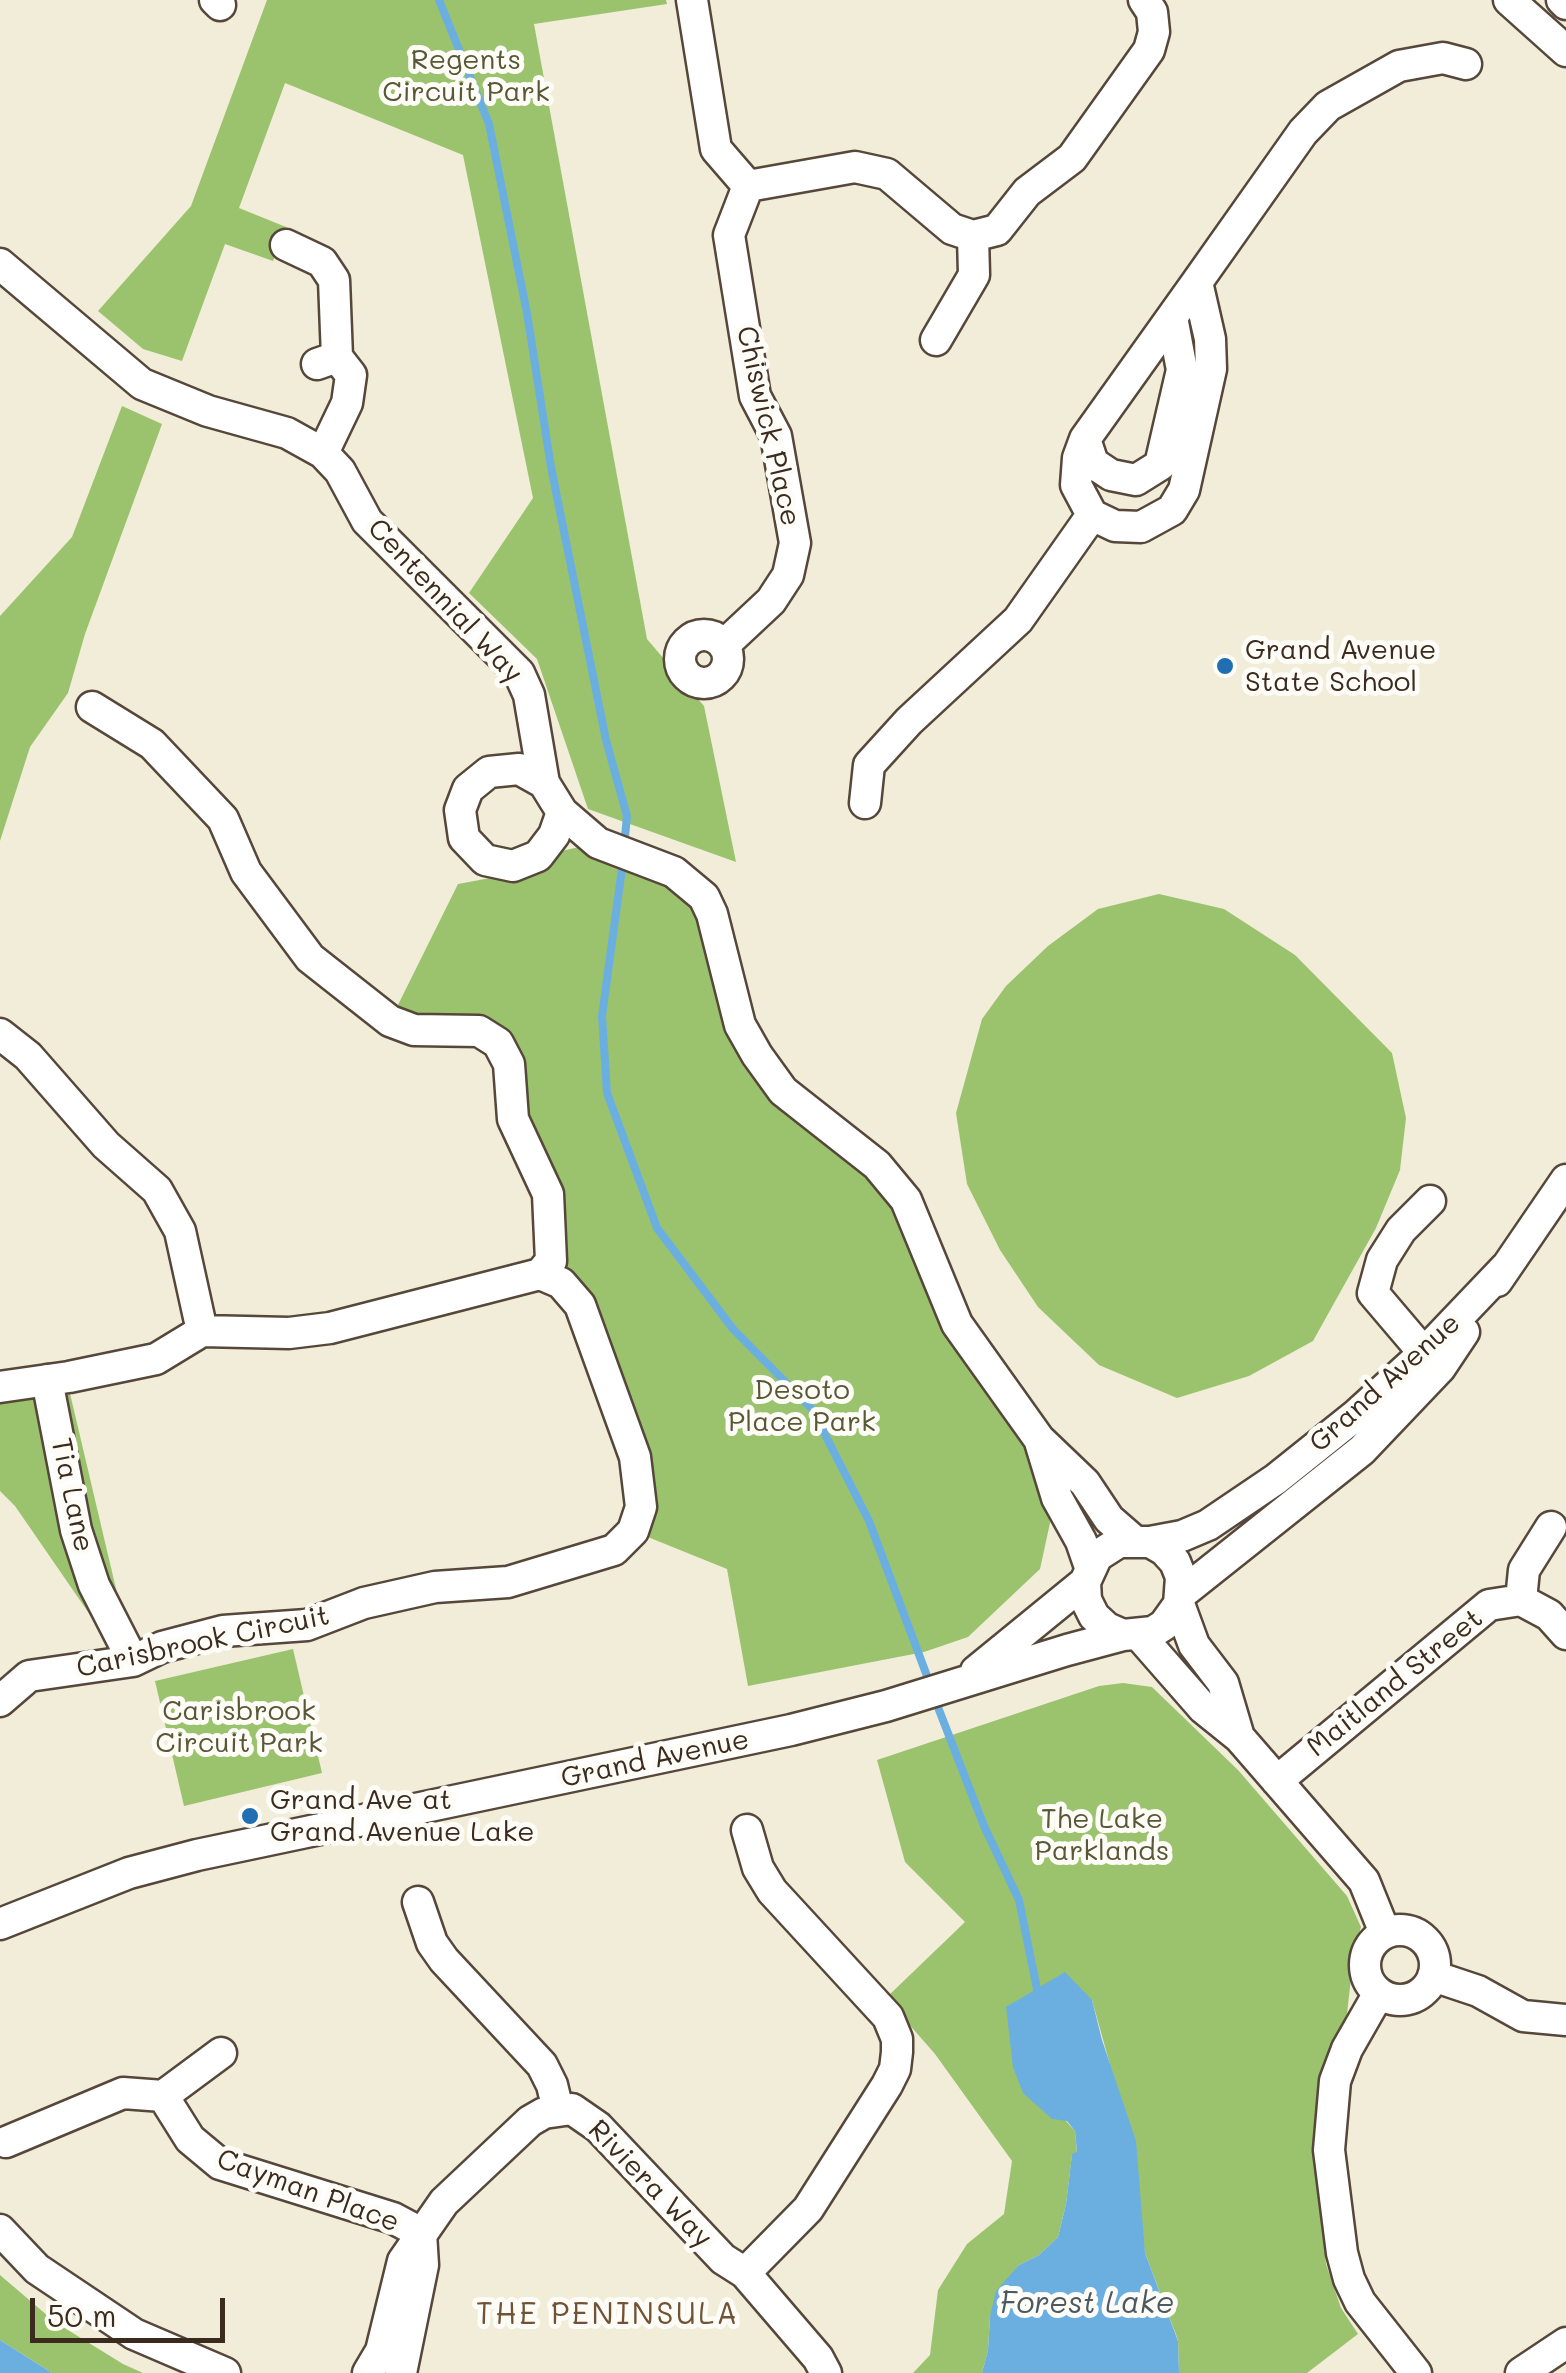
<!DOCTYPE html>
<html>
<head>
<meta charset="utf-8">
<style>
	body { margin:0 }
	#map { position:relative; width:1566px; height:2373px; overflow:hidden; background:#f1edd8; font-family:Mali,sans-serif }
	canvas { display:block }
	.scale { position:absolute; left:30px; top:2298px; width:195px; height:45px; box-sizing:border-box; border:5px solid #3b2a1e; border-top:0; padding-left:12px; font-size:30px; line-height:35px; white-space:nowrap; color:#3b2a1e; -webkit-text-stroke:8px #fdfcf7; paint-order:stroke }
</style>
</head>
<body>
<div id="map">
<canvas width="1566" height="2373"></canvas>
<div class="scale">50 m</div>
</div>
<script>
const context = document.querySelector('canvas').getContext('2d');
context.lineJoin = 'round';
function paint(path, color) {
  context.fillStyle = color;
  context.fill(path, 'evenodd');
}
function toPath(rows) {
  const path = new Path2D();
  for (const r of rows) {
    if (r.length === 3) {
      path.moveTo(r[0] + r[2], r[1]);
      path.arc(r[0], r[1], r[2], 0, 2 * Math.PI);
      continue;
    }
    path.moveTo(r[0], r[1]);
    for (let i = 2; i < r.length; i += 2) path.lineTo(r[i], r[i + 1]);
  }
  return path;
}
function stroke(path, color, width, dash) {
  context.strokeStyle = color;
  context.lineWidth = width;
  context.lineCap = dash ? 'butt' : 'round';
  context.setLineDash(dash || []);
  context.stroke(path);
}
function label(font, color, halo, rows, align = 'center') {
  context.font = font + ' Mali,sans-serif';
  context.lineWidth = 10;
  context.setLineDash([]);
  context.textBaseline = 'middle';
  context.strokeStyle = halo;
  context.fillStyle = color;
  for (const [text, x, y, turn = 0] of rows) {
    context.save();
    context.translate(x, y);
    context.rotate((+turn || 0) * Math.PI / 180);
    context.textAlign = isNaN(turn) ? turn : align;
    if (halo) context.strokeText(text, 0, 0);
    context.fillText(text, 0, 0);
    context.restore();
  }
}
paint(toPath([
	[267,0,666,0,667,4,534,24,647,639,704,706,736,862,588,809,537,659,469,593,533,498,463,155,285,83,239,208,286,227,273,261,225,244,182,361,143,349,98,311,191,206],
	[122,406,162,424,85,634,68,693,30,747,0,841,0,616,72,537],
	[598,843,689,883,757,1055,877,1165,957,1324,1039,1439,1050,1523,1040,1569,968,1637,924,1652,748,1686,727,1569,633,1531,641,1507,551,1261,498,1043,390,1021,458,884,512,874,538,856],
	[1159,894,1224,909,1295,955,1392,1053,1406,1118,1400,1170,1376,1228,1313,1341,1249,1376,1177,1398,1099,1365,1038,1307,1000,1250,967,1184,956,1113,982,1019,1006,986,1048,946,1098,909],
	[68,1385,133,1661,97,1625,15,1506,0,1491,0,1393],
	[293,1649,322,1773,184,1806,155,1681],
	[1123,1683,1152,1687,1238,1770,1347,1896,1361,1927,1354,1951,1347,2014,1320,2072,1315,2153,1326,2264,1341,2308,1358,2334,1307,2373,1179,2373,1178,2340,1145,2253,1114,2079,1092,2000,1066,2121,1075,2131,1077,2153,1072,2155,1066,2204,1058,2237,1039,2255,1019,2265,990,2316,988,2350,982,2373,913,2373,930,2355,938,2290,967,2244,1004,2214,1012,2161,935,2054,886,1998,965,1922,905,1862,877,1760,1099,1686],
	[0,2275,55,2322,123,2364,143,2373,52,2373,0,2340]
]), '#9bc36e');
paint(toPath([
	[1065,1972,1092,2000,1102,2040,1136,2141,1145,2253,1178,2341,1179,2373,982,2373,988,2350,990,2316,996,2291,1019,2265,1039,2255,1058,2237,1066,2204,1072,2154,1077,2152,1075,2131,1067,2121,1052,2119,1023,2093,1013,2067,1006,2007],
	[0,2340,52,2373,0,2373]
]), '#6bafe0');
stroke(toPath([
	[439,0,489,124,527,313,551,467,606,740,627,816,624,847],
	[623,861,602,1016,607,1093,657,1228,733,1329,812,1409,869,1521,930,1684],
	[934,1697,984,1826,1019,1900,1038,1994]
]), '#6bafe0', 8);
const minor = toPath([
	[215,0,220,5],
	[692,0,716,149,748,186],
	[1509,0,1566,51],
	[1562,0,1566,4],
	[748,186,855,167,887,174,952,229,973,236,997,230,1027,192,1072,158,1149,50,1154,32,1152,12,1144,0],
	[286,245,322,262,334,280,337,357],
	[0,264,142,384,208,411,287,433,323,453,340,471,367,521,519,673,529,695,544,783],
	[1197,282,1210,339,1211,369,1184,490,1172,510,1141,527,1115,526,1092,515,1076,485,1078,458,1085,439,1197,282,1303,132,1328,106,1399,66,1443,58,1466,64],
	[936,340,974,275,973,236],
	[317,364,337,357,351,375,347,403,323,453],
	[1085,439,1093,463,1111,475,1136,480,1160,465,1182,370,1172,317],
	[704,659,24],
	[724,645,771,601,788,575,795,543,776,436,755,396,729,235,748,186],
	[92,707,152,744,223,819,246,872,310,958,390,1021,414,1030,479,1031,498,1043,509,1064,513,1119,548,1194,551,1261,540,1274],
	[519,769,544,783,562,812,554,835,538,856,513,866,485,860,464,838,460,810,468,789,489,772,519,769],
	[865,803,869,765,909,721,1018,620,1092,515],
	[562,812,598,843,674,872,704,897,712,914,740,1025,757,1055,783,1091,877,1165,906,1200,957,1324,1039,1439,1085,1483,1109,1519,1132,1539],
	[0,1034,28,1056,106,1145,157,1190,180,1231,202,1331],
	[1497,1281,1566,1180],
	[1424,1353,1373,1293,1382,1260,1401,1230,1430,1201],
	[47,1380,76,1530,94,1585,133,1661],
	[0,1387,69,1377,156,1359,202,1331,289,1333,330,1328,540,1274,561,1283,580,1305,635,1457,641,1507,633,1531,614,1550,508,1582,435,1587,364,1603,307,1625,223,1631,162,1647,133,1661,29,1676,0,1701],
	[1040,1442,1057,1498,1081,1541,1090,1567],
	[1181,1594,1362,1450,1440,1368,1464,1332],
	[1521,1600,1524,1570,1551,1527],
	[1179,1604,1194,1645,1223,1683,1239,1737],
	[1123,1635,1107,1628,1094,1616,1086,1600,1085,1582,1097,1556,1119,1542,1150,1542,1182,1536,1208,1525,1276,1479,1356,1415,1424,1353,1506,1267],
	[1140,1636,1203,1708,1239,1737,1364,1881,1385,1933],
	[976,1671,1085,1582],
	[1277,1781,1489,1605,1521,1600,1549,1615,1566,1634],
	[418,1902,432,1943,444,1960,542,2065,552,2085,558,2110],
	[0,1924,129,1873,197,1855,791,1730,886,1706,1067,1650,1123,1635,1153,1632,1164,1625,1179,1604,1181,1577,1175,1562,1164,1550,1150,1542],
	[1400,1965,35],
	[1433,1976,1478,1991,1523,2016,1566,2020],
	[1379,1993,1347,2049,1335,2081,1329,2150,1342,2253,1349,2279,1360,2302,1416,2373],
	[163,2096,190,2139,220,2164,393,2218,421,2233],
	[6,2142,123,2093,163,2096,221,2053],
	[0,2230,37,2269,134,2334,225,2373],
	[745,2273,808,2209,887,2085,895,2069,897,2052,897,2039,888,2017,772,1891,758,1868,747,1830],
	[368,2373,381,2351,403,2261,444,2202,530,2121,544,2113,572,2109,598,2127,723,2259,745,2273,818,2358,826,2373],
	[401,2373,423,2265,421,2233],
	[1521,2373,1566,2343]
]);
stroke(minor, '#56473a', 35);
stroke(minor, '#fff', 30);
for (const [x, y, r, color] of [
	[1225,666,10,"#1f6fb2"],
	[250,1816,10,"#1f6fb2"]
]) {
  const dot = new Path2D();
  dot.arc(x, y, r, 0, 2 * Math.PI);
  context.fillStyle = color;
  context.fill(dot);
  stroke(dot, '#fdfcf7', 4);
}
label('28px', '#585836', '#fdfcf7', [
	["Regents",466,60],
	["Circuit Park",466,92],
	["Desoto",802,1390],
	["Place Park",802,1422],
	["Carisbrook",239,1711],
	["Circuit Park",239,1743],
	["The Lake",1102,1819],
	["Parklands",1102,1851]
]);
label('28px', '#3b2a1e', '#fdfcf7', [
	["Chiswick Place",768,426,77],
	["Centennial Way",445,601,47],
	["Grand Avenue",1385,1383,-42],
	["Tia Lane",72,1495,78],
	["Carisbrook Circuit",203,1642,-12],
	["Maitland Street",1395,1683,-39],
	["Grand Avenue",655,1759,-12],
	["Riviera Way",650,2184,46],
	["Cayman Place",308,2191,20]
]);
label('28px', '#3b2a1e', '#fdfcf7', [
	["Grand Avenue",1245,650],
	["State School",1245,682],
	["Grand Ave at",270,1800],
	["Grand Avenue Lake",270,1832]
], 'left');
label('italic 30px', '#4c5962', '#fdfcf7', [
	["Forest Lake",1087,2304]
]);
context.letterSpacing = '2.5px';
label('30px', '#715235', '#fdfcf7', [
	["THE PENINSULA",608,2315]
]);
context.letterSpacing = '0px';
</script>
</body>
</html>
